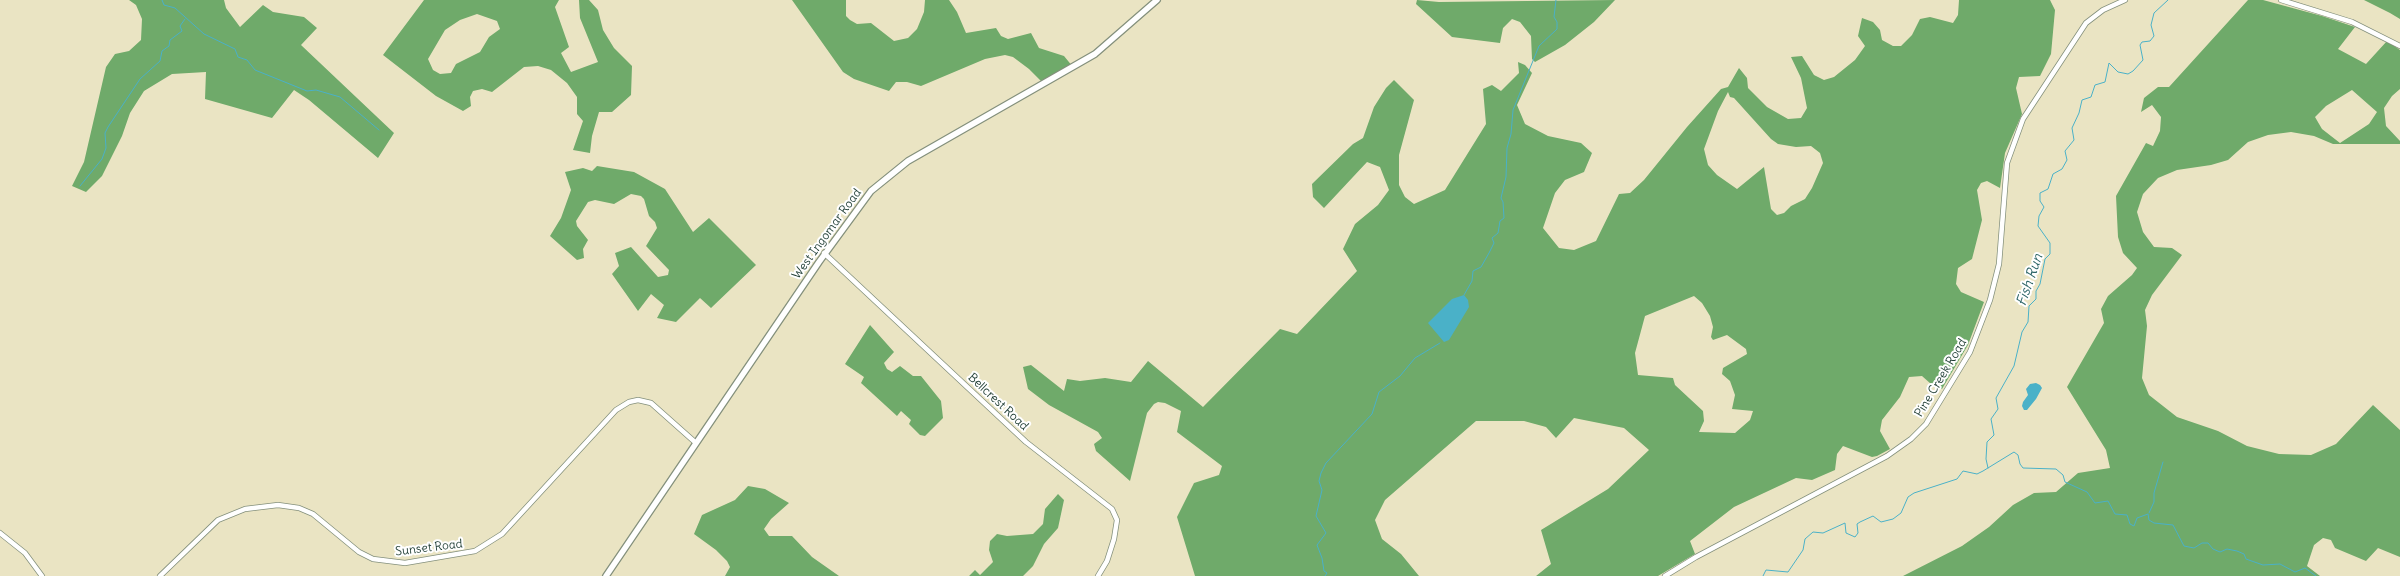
<!DOCTYPE html>
<html>
<head>
<meta charset="utf-8">
<style>
	body { margin:0 }
	canvas { display:block; background:#eae4c3 }
</style>
</head>
<body>
<canvas width="2400" height="576"></canvas>
<script>
const context = document.querySelector('canvas').getContext('2d');
context.lineJoin = 'round';
function paint(path, color) {
  context.fillStyle = color;
  context.fill(path, 'evenodd');
}
function toPath(rows) {
  const path = new Path2D();
  for (const r of rows) {
    path.moveTo(r[0], r[1]);
    for (let i = 2; i < r.length; i += 2) path.lineTo(r[i], r[i + 1]);
  }
  return path;
}
function stroke(path, color, width, dash) {
  context.strokeStyle = color;
  context.lineWidth = width;
  context.lineCap = dash ? 'butt' : 'round';
  context.setLineDash(dash || []);
  context.stroke(path);
}
function label(font, color, halo, rows, align = 'center') {
  context.font = font + ' Delius,sans-serif';
  context.lineWidth = 4;
  context.setLineDash([]);
  context.textBaseline = 'middle';
  context.strokeStyle = halo;
  context.fillStyle = color;
  for (const [text, x, y, turn = 0] of rows) {
    context.save();
    context.translate(x, y);
    context.rotate((+turn || 0) * Math.PI / 180);
    context.textAlign = isNaN(turn) ? turn : align;
    if (halo) context.strokeText(text, 0, 0);
    context.fillText(text, 0, 0);
    context.restore();
  }
}
paint(toPath([
	[129,0,224,0,226,8,240,27,263,5,273,12,304,17,317,28,301,45,394,133,378,158,309,100,294,90,272,118,205,99,206,72,172,74,144,91,130,113,122,136,102,176,86,192,72,186,84,162,106,67,115,54,129,51,141,40,142,19,136,5],
	[424,0,559,0,555,7,569,47,561,53,571,72,598,62,580,18,579,0,589,0,598,10,603,30,614,48,632,66,631,95,612,112,599,112,592,136,590,153,573,150,583,121,577,114,577,97,567,83,551,70,538,66,524,67,492,92,482,89,473,91,470,97,471,106,463,111,436,96,383,55],
	[477,14,497,21,500,29,489,37,480,52,456,64,451,73,440,74,433,70,428,59,445,30,460,20],
	[792,0,846,0,846,16,850,20,857,24,871,23,894,41,908,38,917,29,924,12,925,0,949,0,957,12,966,33,996,28,1001,36,1008,39,1031,33,1039,48,1064,56,1073,67,1044,84,1029,69,1013,57,1005,55,985,59,921,86,907,82,896,82,889,91,854,79,843,72],
	[1417,0,1439,2,1615,0,1594,22,1565,45,1535,62,1532,59,1531,36,1520,22,1512,19,1503,28,1500,43,1452,37,1416,4],
	[1959,0,2050,0,2055,10,2051,54,2040,76,2019,77,2016,88,2022,114,2005,153,2000,188,1987,181,1981,183,1977,190,1982,220,1972,259,1958,268,1956,284,1961,292,1984,302,1968,345,1942,389,1931,384,1922,376,1909,377,1900,397,1882,420,1880,431,1890,449,1877,456,1872,457,1843,446,1837,454,1835,470,1812,480,1796,478,1734,507,1690,541,1695,554,1658,576,1536,576,1551,564,1541,530,1608,489,1649,450,1624,428,1574,418,1556,438,1546,427,1524,421,1476,421,1385,500,1375,520,1382,539,1401,554,1419,576,1195,576,1177,517,1194,483,1219,475,1222,466,1177,432,1181,411,1165,403,1158,402,1154,404,1147,413,1130,481,1096,451,1094,444,1102,438,1098,432,1049,405,1028,389,1023,367,1031,365,1064,391,1067,379,1080,381,1105,378,1131,382,1148,361,1203,407,1280,329,1297,334,1357,271,1343,249,1355,224,1378,205,1389,190,1380,167,1367,162,1324,208,1313,197,1312,184,1353,144,1363,138,1374,107,1386,88,1394,80,1414,100,1399,155,1399,185,1405,197,1414,204,1445,190,1486,124,1483,89,1492,85,1501,91,1519,73,1518,62,1525,65,1532,73,1517,105,1525,124,1548,136,1581,143,1592,153,1584,172,1565,180,1555,193,1543,228,1559,248,1574,250,1596,241,1619,194,1630,193,1644,180,1687,127,1721,89,1728,87,1739,68,1747,78,1748,88,1767,107,1788,119,1801,118,1807,108,1801,78,1791,57,1802,56,1814,75,1824,80,1834,77,1855,60,1865,46,1858,36,1862,18,1873,22,1880,30,1882,40,1893,46,1901,46,1912,35,1920,19,1930,17,1953,23,1958,15],
	[1728,92,1730,97,1734,98,1771,139,1778,144,1796,147,1811,146,1820,153,1823,163,1812,188,1805,199,1791,206,1784,213,1777,215,1771,209,1764,167,1737,189,1717,175,1708,165,1704,149,1718,111],
	[1694,296,1702,303,1710,316,1713,327,1711,337,1713,340,1727,335,1746,349,1747,354,1723,368,1722,374,1730,381,1735,395,1732,409,1753,411,1750,420,1735,433,1699,432,1704,421,1703,411,1675,385,1673,378,1638,375,1635,353,1645,316],
	[2248,0,2263,0,2322,16,2355,27,2338,49,2366,64,2387,41,2400,50,2400,89,2392,96,2384,108,2386,126,2400,141,2400,144,2333,144,2314,136,2291,132,2268,135,2248,142,2228,160,2211,165,2177,170,2158,178,2143,194,2137,212,2143,232,2154,247,2172,248,2182,255,2152,295,2145,310,2147,326,2142,378,2149,395,2177,417,2218,431,2247,446,2279,454,2311,455,2336,444,2373,405,2400,430,2400,557,2378,548,2366,561,2335,548,2331,540,2323,538,2314,545,2307,566,2320,576,1903,576,1962,546,1989,527,2013,505,2034,493,2056,492,2078,473,2110,468,2106,450,2067,387,2104,323,2101,309,2108,296,2132,275,2137,268,2123,253,2118,237,2116,196,2146,143,2153,146,2160,131,2161,117,2152,105,2141,112,2144,98,2158,87,2169,87],
	[2352,90,2377,112,2369,124,2340,143,2322,129,2315,117,2326,106],
	[2364,0,2400,0,2400,19,2390,13],
	[597,166,634,172,665,189,693,232,709,218,756,265,711,308,700,298,676,322,657,318,664,305,651,294,638,311,612,274,619,266,615,253,631,247,658,277,668,275,669,270,646,246,657,228,655,222,649,216,644,199,641,196,631,194,614,204,595,200,588,202,576,221,577,226,588,240,583,249,584,258,577,260,550,236,561,218,571,190,565,172,583,168,592,171],
	[870,325,894,352,884,363,887,369,892,372,900,366,913,376,921,376,941,401,943,418,925,436,920,435,909,424,911,420,901,411,897,416,861,383,864,377,845,364],
	[748,486,765,489,789,503,771,519,764,529,769,536,792,536,812,557,839,576,725,576,730,567,727,561,716,550,694,534,702,515,735,500],
	[1058,494,1064,500,1058,528,1044,544,1033,566,1023,576,969,576,975,570,980,575,993,562,989,550,990,541,997,534,1007,536,1033,534,1043,524,1045,509]
]), '#6faa6a');
paint(toPath([
	[1464,295,1468,300,1469,307,1449,340,1444,342,1428,323,1452,299],
	[2036,383,2040,385,2042,388,2036,399,2027,410,2024,410,2022,406,2023,402,2028,395,2026,389,2030,384]
]), '#4ab1c8');
stroke(toPath([
	[162,0,164,5,175,8,204,34,235,49,238,57,247,60,255,70,307,91,316,90,340,97,379,130],
	[80,186,102,159,106,148,105,133,108,127,140,79,160,61,162,51,169,46,170,40,182,31,180,26,185,19],
	[1464,295,1472,281,1473,271,1481,267,1489,253,1494,243,1492,238,1498,233,1500,221,1504,218,1503,202,1501,198,1506,177,1507,148,1511,134,1513,110,1539,46,1557,29,1557,22,1554,17,1556,0],
	[1988,468,1986,459,1987,442,1994,435,1991,419,1998,409,1996,398,2014,366,2022,332,2028,322,2029,306,2036,299,2036,291,2040,284,2045,259,2050,254,2050,243,2038,226,2039,216,2044,207,2040,201,2040,193,2048,189,2053,174,2062,169,2067,160,2065,151,2074,140,2072,128,2079,113,2082,100,2091,97,2095,85,2105,82,2109,63,2118,72,2128,74,2133,71,2143,60,2140,45,2142,42,2150,41,2154,36,2151,25,2154,13,2168,0],
	[2149,513,2154,502,2154,493,2163,462],
	[1325,576,1327,573,1324,571,1322,558,1317,545,1326,533,1316,516,1322,490,1319,481,1321,473,1326,463,1372,414,1379,392,1400,376,1415,358,1440,343],
	[1763,576,1766,570,1788,572,1803,550,1805,539,1813,532,1823,533,1845,523,1846,533,1855,537,1858,533,1857,524,1860,522,1873,516,1881,522,1893,519,1901,513,1908,497,1914,493,1957,479,1963,471,1977,474,1983,471,2014,452,2018,455,2020,464,2023,468,2056,469,2063,475,2065,482,2087,492,2095,503,2108,501,2115,514,2127,515,2130,524,2134,526,2137,518,2148,514,2149,520,2154,523,2173,525,2184,546,2194,548,2202,543,2208,543,2213,549,2220,552,2227,549,2237,551,2244,554,2246,559,2263,565,2280,564,2295,572,2305,568,2316,576]
]), '#4ab1c8', 1);
const minor = toPath([
	[2281,0,2352,22,2400,46],
	[824,253,1026,442,1112,509,1117,520,1114,539,1107,561,1098,576],
	[0,533,25,553,42,576],
	[160,576,218,520,245,509,278,505,299,508,313,514,359,552,373,559,405,563,475,551,502,534,616,410,629,402,638,400,651,403,696,443],
	[1665,576,1696,557,1887,456,1911,439,1926,424,1970,352,1990,300,1999,264,2007,163,2023,119,2086,23,2103,10,2125,0]
]);
const major = toPath([
	[606,576,819,262,871,191,908,161,1095,54,1157,0]
]);
stroke(minor, '#84907c', 6);
stroke(major, '#84907c', 8);
stroke(minor, '#fff', 4.5);
stroke(major, '#fff', 5.5);
label('12px', '#1f3d34', '#fff', [
	["West Ingomar Road",827,234,-54],
	["Pine Creek Road",1941,378,-59],
	["Bellcrest Road",998,402,43],
	["Sunset Road",429,548,-7]
]);
label('italic 14px', '#2e6668', '#fff', [
	["Fish Run",2030,280,-71]
]);
</script>
</body>
</html>
